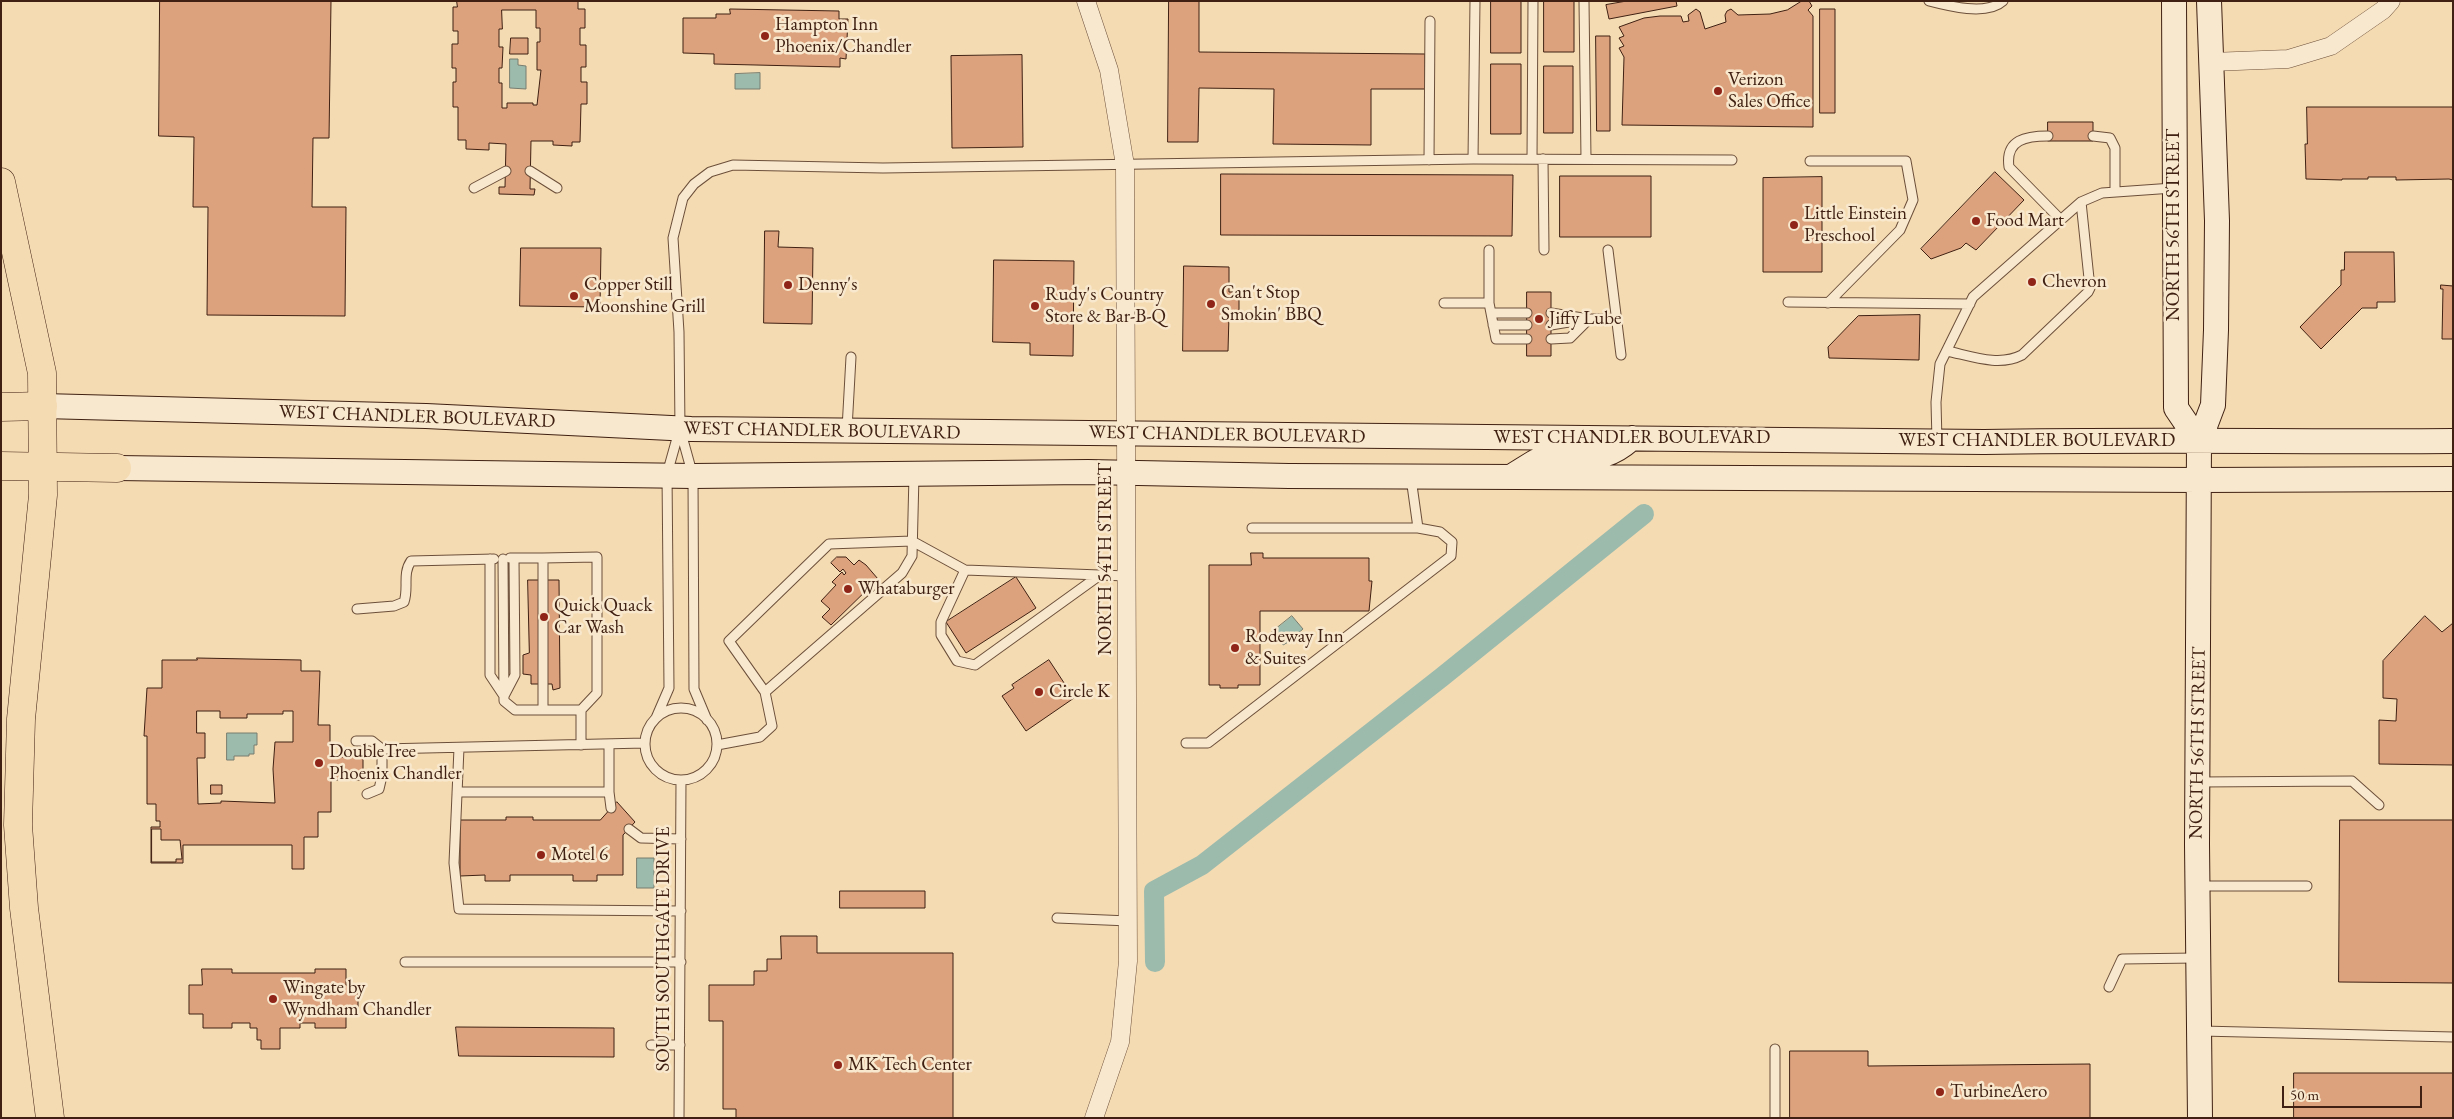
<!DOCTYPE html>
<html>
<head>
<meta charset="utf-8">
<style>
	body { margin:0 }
	#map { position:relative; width:2454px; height:1119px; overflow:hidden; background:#f5dbb2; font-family:"EB Garamond",serif }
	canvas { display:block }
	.frame { position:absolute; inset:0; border:2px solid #3f2012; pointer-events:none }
	.scale { position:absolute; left:2282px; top:1086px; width:140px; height:22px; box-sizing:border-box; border:2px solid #3f2012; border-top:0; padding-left:6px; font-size:15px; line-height:18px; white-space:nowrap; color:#3f2012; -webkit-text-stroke:4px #f8e8cd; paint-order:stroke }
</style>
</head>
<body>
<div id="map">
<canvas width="2454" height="1119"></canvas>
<div class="frame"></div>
<div class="scale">50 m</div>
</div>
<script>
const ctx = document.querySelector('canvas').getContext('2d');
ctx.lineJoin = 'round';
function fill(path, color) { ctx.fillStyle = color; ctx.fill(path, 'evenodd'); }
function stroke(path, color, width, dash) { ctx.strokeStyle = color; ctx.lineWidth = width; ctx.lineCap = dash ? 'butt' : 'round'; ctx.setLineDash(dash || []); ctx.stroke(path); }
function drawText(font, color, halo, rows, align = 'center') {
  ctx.font = font + ' "EB Garamond",serif'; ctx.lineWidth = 5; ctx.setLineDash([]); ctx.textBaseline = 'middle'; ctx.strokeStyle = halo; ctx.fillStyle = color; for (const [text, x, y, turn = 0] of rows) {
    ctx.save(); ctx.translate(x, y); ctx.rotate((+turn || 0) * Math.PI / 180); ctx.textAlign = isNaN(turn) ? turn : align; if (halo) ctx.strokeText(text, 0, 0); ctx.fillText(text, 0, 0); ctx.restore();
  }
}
const water = new Path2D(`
	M510,59H518V65L526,66V89L510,88Z
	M760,73V89H735V74Z
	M1292,616L1303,629L1296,635L1297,637L1283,645L1272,632Z
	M227,733H257V745H254V754H249V756H234V760H227Z
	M637,858H654V888H637Z`);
fill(water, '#9cbbad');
stroke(water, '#777d6f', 1);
stroke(new Path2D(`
	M1155,962L1154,891L1202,865L1442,677L1644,514`), '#9cbbad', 20);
const building = new Path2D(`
	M160,1H331L329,138H313L312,207H346L345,316L207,315L208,207H193L194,137L159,136Z
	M457,1H578V9H585V28H580V45H586V67H581V82H587V104H581L580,142H572V146L553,145V141H531L530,189H535L534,195L499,194V187H505L506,144L489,143V150L466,149V140H458V107H453V82H456V68H452V44H458V31H453V7H457ZM502,10H536V28H540V42H537V70H541L537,105H533V103H507V108H502V83H499V68H502L503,47H499V29H502Z
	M1169,1H1199V52L1425,54V89H1371V145L1273,144L1274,89L1199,88L1198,142H1168Z
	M1491,1H1521V53H1491Z
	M1544,1H1574V52H1544Z
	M1627,1H1676L1677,6L1609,19L1606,5Z
	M1802,1H1809L1812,6L1808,10L1813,16V127L1622,125L1624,57L1619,48L1624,46L1619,38L1624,36L1619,27L1644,18L1660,16H1681L1683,22L1689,21L1688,15L1696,9L1700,12L1705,29L1726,22L1725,15L1727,11L1731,9L1738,15L1770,14L1787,10Z
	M730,9L839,11V19H848L846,59L840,58V67L714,64V54L683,53V18H716V14H730Z
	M1820,9H1835V113H1820Z
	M1596,36H1610V131H1597Z
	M511,38H528V54H510Z
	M1022,55L1023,147L952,148L951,56Z
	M1491,64H1521V134H1491Z
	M1544,66H1573V133H1544Z
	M2307,107H2453V180L2449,179L2396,180V177H2368V179H2342V180L2306,179L2305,144H2307Z
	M2048,122H2093V141H2048Z
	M1995,172L2024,200L1976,250L1966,243L1961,248L1931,259L1921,249Z
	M1221,174L1513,175L1512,236L1221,235Z
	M1560,176H1651V237H1560Z
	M1822,177V272H1763V178Z
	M765,231H779L778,247L813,248L812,324L764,323Z
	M521,248H601L600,307L520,306Z
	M2345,252H2394L2395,302H2377V308H2362L2321,349L2300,327L2341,285V270H2344Z
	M994,260L1074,261L1073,356L1030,355V343L993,342Z
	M1184,266L1229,267V292H1239V315H1229L1228,351H1183Z
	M2441,285L2453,286V339H2442L2443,289H2441Z
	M1527,292H1551V356H1527Z
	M1920,315L1919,360L1829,358L1828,347L1858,316Z
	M1251,553H1263V558H1369V581H1372L1369,611H1260V685H1238V688H1220V685H1209V565H1251Z
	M837,557H846L854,565L859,560L866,565L878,579L831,625L822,617L830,609L821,601L836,585L832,582L842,572L844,575L846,573L843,569L840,572L831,563Z
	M1016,577L1036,608L966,653L946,622Z
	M528,580H559L560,688L553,690L552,684H531V675L523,674V655L529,653Z
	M2425,616L2442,632L2453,623V765L2379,764V720L2396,721L2397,699L2383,698V661Z
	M197,658L301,660V671H320L318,725H330V757H363V780H331V812H318V837H304V869H292V845H183V863H151V827H160V821H156V804H147V736H144L147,688H162V660H197ZM197,711H220V718H247V714H283V711H293V742H275L273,769L275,803L221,801V803L198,804L197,758H205V733H197ZM152,829H161V840H180L182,859H176V862H152Z
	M1049,660L1074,698L1026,731L1002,696L1014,688L1012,685Z
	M211,785H222V794H211Z
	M617,802L635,822L623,835V875H597V881H573V875H510V881H485V875L460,876V820H506V817H533V820H600Z
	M2340,820H2453V983L2339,982Z
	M840,891H925V908H840Z
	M781,936H817V953H953V1118H736V1109H723V1021H709V985H754V971H767V959H781Z
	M202,969H232V973H315V969H346V985H358V1014H346V1028H315V1023H300V1028H280V1049H261V1040H257V1028H250V1023H232V1028H203V1014H189V985H202Z
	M456,1027L614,1028V1057L459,1056Z
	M1790,1051H1868V1066L2090,1064V1118H1790Z
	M2294,1073H2453V1118H2294Z`);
fill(building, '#dca27e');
stroke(building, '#3f2012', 1);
const service = new Path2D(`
	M1584,1L1586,159
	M1929,1C1948,6 1987,16 2003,1
	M2048,136C2027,136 2005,139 2009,167L2061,220
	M2093,136L2110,138L2115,148V192
	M1473,159L1475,1
	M1532,159L1533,1
	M1543,159L1544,250
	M1429,160L1430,21
	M1810,161H1906L1913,200L1900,230L1828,303
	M530,171L557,188
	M474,188L506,171
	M1608,250L1621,355
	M1788,302L1970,304
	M1444,303H1489V250
	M1489,303L1496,339H1527
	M1491,313H1527
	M1551,313L1589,319
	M1493,325H1527
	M1551,325L1581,320
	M1551,339L1570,338L1589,319H1617
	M1947,351C1971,356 1999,367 2022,355L2088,292L2090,288L2081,202
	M847,429L851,357
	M1937,441L1936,402L1940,364L1973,297L2081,202L2102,193L2173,188
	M1252,528H1418
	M510,558H543
	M490,559V675L504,696L515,675L514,558
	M503,559L504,701L515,710H581
	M965,570L941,622V635L957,661L975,665L1100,575
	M357,609L394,606L404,602C409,588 402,574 411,561L494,559
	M765,692L729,641L829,544L912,541L965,570L1127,576
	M645 744a36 36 0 1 1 72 0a36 36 0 1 1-72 0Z
	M543,710V558L597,557V693L581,710V745
	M656,718L669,688L667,474L679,431
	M707,720L694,689L693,476L680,429L679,332L673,238L683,198L694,184L710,172L733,165L883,168L1473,159L1732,160
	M356,741H372L382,749L645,743
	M1186,743H1208L1451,556L1452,542L1440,532L1418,528L1411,478
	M717,745L760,737L772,726L765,692L902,573L912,556L914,475
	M459,748L454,863L459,909L681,911
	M2199,782L2352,781L2379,805
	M457,792H609V744
	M609,792L611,808
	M367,794L379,789L382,776V749
	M629,829L641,838L681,839
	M2199,886H2307
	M1057,918L1129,921
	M405,962H681
	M2109,987L2122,959L2196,958
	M2201,1031L2453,1037
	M651,1045H680
	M1775,1049V1118
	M679,1118L681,780`);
const minor = new Path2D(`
	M1086,1L1109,70L1125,165L1128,961L1120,1042L1094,1118
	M2211,62L2288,59L2331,46L2383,10L2391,1`);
const secondary = new Path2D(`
	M2174,1L2176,408L2199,442
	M43,406L426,416L691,429L1984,442C2140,439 2296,442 2453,441
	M117,468L693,476L1088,472L1289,476L2200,480L2453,479
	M1512,476C1523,470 1538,458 1550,456C1588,450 1598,468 1632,438
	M2200,1118L2197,844L2199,442L2213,405L2216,330L2217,221L2209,1`);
const primary = new Path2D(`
	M1,407L43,406
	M1,466L117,468`);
const motorway = new Path2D(`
	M1,182L42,373L43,495L21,719L18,825L24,908L50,1118`);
stroke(service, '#6c4f3a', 11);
stroke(minor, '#6c4f3a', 19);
stroke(secondary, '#3f2012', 26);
stroke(primary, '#3f2012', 29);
stroke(motorway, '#3f2012', 29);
stroke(service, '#f8e8cd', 9);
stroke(minor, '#f8e8cd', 18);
stroke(secondary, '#f8e8cd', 24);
stroke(primary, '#f5dbb2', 28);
stroke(motorway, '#f5dbb2', 28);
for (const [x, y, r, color] of [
	[765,36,5,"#8f2418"],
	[1718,91,5,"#8f2418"],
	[1976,221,5,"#8f2418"],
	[1794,225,5,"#8f2418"],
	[2032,282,5,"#8f2418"],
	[788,285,5,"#8f2418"],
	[574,296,5,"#8f2418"],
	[1211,304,5,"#8f2418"],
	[1035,306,5,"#8f2418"],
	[1539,319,5,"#8f2418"],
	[848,589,5,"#8f2418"],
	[544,617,5,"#8f2418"],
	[1235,648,5,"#8f2418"],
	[1039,692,5,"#8f2418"],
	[319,763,5,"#8f2418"],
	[541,855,5,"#8f2418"],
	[273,999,5,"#8f2418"],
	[838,1065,5,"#8f2418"],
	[1940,1092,5,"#8f2418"]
]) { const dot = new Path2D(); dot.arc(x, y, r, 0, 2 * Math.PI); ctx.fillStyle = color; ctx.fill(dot); stroke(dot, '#f8e8cd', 2); }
drawText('19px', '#3f2012', '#f8e8cd', [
	["Hampton Inn",775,25],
	["Phoenix/Chandler",775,47],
	["Verizon",1728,80],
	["Sales Office",1728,102],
	["Little Einstein",1804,214],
	["Preschool",1804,236],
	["Food Mart",1986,221],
	["Chevron",2042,282],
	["Copper Still",584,285],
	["Moonshine Grill",584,307],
	["Denny's",798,285],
	["Can't Stop",1221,293],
	["Smokin' BBQ",1221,315],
	["Rudy's Country",1045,295],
	["Store & Bar-B-Q",1045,317],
	["Jiffy Lube",1549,319],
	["Whataburger",858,589],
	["Quick Quack",554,606],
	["Car Wash",554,628],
	["Rodeway Inn",1245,637],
	["& Suites",1245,659],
	["Circle K",1049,692],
	["DoubleTree",329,752],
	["Phoenix Chandler",329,774],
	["Motel 6",551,855],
	["Wingate by",283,988],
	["Wyndham Chandler",283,1010],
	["MK Tech Center",848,1065],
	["TurbineAero",1950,1092]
], 'left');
drawText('19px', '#3f2012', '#f8e8cd', [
	["NORTH 56TH STREET",2174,225,-90],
	["WEST CHANDLER BOULEVARD",417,417,2],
	["WEST CHANDLER BOULEVARD",822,431,1],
	["WEST CHANDLER BOULEVARD",1227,435,1],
	["WEST CHANDLER BOULEVARD",1632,438],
	["WEST CHANDLER BOULEVARD",2037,441],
	["NORTH 54TH STREET",1106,559,-90],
	["NORTH 56TH STREET",2198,743,-89],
	["SOUTH SOUTHGATE DRIVE",664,949,-90]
]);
</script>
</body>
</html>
